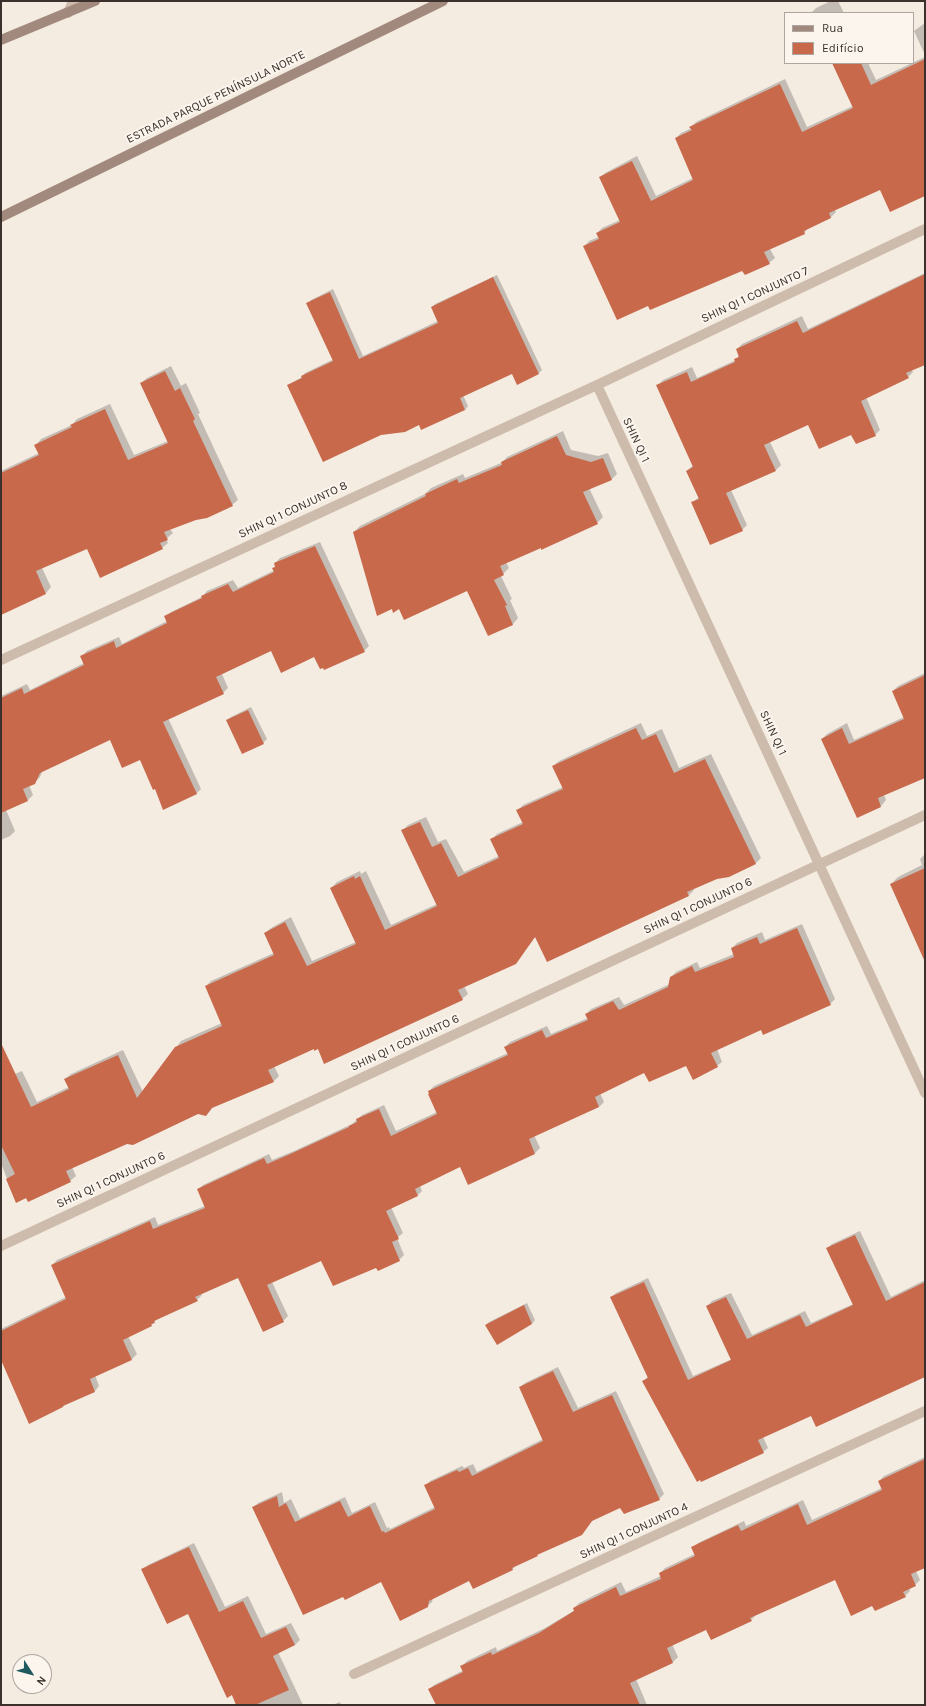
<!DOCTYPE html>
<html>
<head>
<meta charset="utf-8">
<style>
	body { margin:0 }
	#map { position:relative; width:926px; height:1706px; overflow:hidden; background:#f4ebe1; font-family:Karla,sans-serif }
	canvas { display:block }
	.frame { position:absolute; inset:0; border:2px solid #3b302b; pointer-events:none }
	.legend { position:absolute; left:784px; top:12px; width:130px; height:52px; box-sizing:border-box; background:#fbf5ee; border:1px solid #aea6a0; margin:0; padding:5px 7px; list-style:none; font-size:12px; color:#3b302b }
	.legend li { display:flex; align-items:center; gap:8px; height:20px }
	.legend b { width:20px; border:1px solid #aea6a0 }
	.north { position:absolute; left:12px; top:1654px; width:40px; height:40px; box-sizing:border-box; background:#fbf5ee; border:1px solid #aea6a0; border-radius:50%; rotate:126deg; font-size:11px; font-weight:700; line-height:16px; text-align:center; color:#3b302b }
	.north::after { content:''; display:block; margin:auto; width:14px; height:18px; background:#1f5a5e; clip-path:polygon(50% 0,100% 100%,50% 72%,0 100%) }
</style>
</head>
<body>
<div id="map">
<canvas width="926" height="1706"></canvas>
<div class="frame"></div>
<ul class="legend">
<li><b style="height:5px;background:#a18a7d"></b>Rua</li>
<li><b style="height:11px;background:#c8694b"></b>Edifício</li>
</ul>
<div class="north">N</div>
</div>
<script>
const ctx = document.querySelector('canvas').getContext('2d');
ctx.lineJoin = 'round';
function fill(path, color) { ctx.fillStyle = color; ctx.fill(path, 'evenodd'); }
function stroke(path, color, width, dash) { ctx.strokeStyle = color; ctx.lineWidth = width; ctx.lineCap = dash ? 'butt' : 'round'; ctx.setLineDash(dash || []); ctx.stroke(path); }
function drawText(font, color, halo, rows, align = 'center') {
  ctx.font = font + ' Karla,sans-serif'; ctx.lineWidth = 4; ctx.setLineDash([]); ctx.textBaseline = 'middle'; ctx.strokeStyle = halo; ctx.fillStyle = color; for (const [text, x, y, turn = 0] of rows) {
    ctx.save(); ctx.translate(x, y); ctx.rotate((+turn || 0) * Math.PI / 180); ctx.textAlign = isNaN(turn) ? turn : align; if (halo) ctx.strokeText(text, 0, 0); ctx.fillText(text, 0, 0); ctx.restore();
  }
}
fill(new Path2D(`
	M831,1H838L844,13H811L816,8Z
	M925,23V55L914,31Z
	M925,57V195L880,189L835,210L836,212L831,217L809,227L804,233L770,249L775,258L769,263L743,269L584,247L589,241L599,237L597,233L602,228L620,220L600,178L605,173L637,156L656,196L693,178L676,138L681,133L692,128L691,127L696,122L785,79L807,127L853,106L833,63H868L876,80Z
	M925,273V363L912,370L913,372L908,377L866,397L880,430L875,435L851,433L809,424L770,442L781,465L776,470L731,490L747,525L742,530L692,503L699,497L687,471L693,465L658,385L663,380L692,367L697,378L736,360L739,355L737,349L742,344L802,316L808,329Z
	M497,275L542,370L539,373L518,384L512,372L463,395L468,406L465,410L419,424L288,385L302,377L305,373L334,359L308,303L311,300L333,289L363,356L438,321L432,307L435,304Z
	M171,366L181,386L186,383L200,413L198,414L238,500L232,505L170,529L173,533L166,539L168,543L162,548H87L42,568L51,587L46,593L1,613V471L39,453L36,445L41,439L72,425L77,419L110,404L134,455L168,441L141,383L147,378Z
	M563,431L571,450L598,456L608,453L617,474L612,479L589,488L603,517L597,523L506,562L509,568L501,576L512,599L510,600L518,618L513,624L489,634L467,590L400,608L354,532L360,526L425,494L431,488L463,474L465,478L501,463L507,457Z
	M320,542L369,646L364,651L315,656L271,650L222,674L228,688L223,693L168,718L201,789L196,794L155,788L140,759L110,739L43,770L40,777L34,783L29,785L33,795L28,800L6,810L15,831L10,836L1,840V696L27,684L30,690L84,663L82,656L87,651L119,637L122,644L167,621L166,617L171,612L202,597L207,591L233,580L238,588L275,570L276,566L275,563L280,558Z
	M925,673V773L884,795L886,800L881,806L857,817L822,739L827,734L847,723L854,740L904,717L893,691L898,686Z
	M251,707L267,739L263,743L227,720L231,717Z
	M641,723L647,736L662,729L679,768L711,754L761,858L756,863L729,876L717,878L693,888L694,890L688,896L536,936L515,963L464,986L468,994L462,999L319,1048H314L274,1066L279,1076L274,1081L214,1106L206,1115L198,1113L72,1167L76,1176L70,1181L16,1202L1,1163V1080L22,1071L37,1102L69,1087L65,1079L71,1074L123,1050L143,1092L181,1041L222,1023L206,986L211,981L274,953L265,933L271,928L291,917L312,961L356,942L331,888L337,882L360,871L361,874L366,871L391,925L437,904L403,830L408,825L426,817L438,842L446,839L464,872L499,856L492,839L497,834L523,822L517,811L523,805L563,787L553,766L559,761Z
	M925,854V929L891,884L898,877L922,865L920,859Z
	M802,924L835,999L830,1004L762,1029L717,1049L722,1062L717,1066L687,1064L645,1071L600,1093L604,1102L599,1107L534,1135L540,1148L535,1153L469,1183L460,1166L420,1186L422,1191L417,1196L391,1207L403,1233L397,1238L404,1255L399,1260L377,1266L321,1259L272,1282L288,1316L283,1321L238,1276L201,1293L202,1295L197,1300L156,1320L151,1326L128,1336L137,1354L132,1359L95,1375L99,1386L95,1391L65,1404L63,1407L1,1359V1329L66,1297L52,1265L57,1260L155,1217L158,1225L205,1206L198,1190L203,1185L269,1154L272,1160L294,1151L352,1124L362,1115L384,1105L396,1131L437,1112L429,1091L434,1086L508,1053L505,1047L510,1042L547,1026L551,1034L588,1018L586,1014L591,1009L619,997L624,1005L670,984L671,977L676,972L697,962L700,968L734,954L732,948L737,943L762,932L765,940Z
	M860,1231L891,1297L925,1280V1376L811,1415L763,1437L768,1448L763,1452L644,1381L648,1376L611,1297L616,1293L648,1278L693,1376L732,1359L707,1306L712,1301L731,1293L752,1335L805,1311L811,1323L853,1304L827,1248L832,1244Z
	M527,1303L535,1320L532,1324L486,1325L489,1322Z
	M558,1367L578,1408L616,1391L664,1494L659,1499L624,1513L621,1507L594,1519L581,1534L541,1552L537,1555L517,1564L512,1570L470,1580L433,1598L432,1602L427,1606L254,1507L258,1503L282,1492L284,1503L291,1499L300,1518L345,1497L352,1513L375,1502L387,1528L389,1527L390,1529L435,1507L426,1486L430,1481L462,1466L464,1468L473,1464L477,1472L543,1439L520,1387L525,1383Z
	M925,1457V1567L916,1571L920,1580L915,1585L909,1588L910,1591L905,1596L875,1610L872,1604L835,1578L756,1615L751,1620L706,1629L672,1644L678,1657L673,1662L636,1679L647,1705H437L429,1690L434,1685L464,1670L462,1666L467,1661L496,1647L497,1651L545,1628L575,1610L574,1608L579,1603L621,1582L626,1592L661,1576L660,1573L665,1568L695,1554L693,1548L698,1543L744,1521L746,1526L803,1500L812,1520L882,1488L879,1481L884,1476Z
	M194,1543L225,1607L248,1596L266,1634L291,1623L300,1640L295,1645L278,1652L303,1705H237L189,1613L143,1570L148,1565Z
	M340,1702L341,1705H332Z`), '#0003');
fill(new Path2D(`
	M925,59V196L890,212L880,190L829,213L831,218L804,231L805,234L764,252L770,264L745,275L742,271L650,310L648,306L617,320L583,246L599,239L596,233L620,222L599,177L632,161L651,201L693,180L675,138L692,130L689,127L780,84L802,132L853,108L832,63H861L871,85Z
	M925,274V365L906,373L909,378L861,401L876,436L856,444L851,435L819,449L808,425L764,445L776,471L726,493L743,531L710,545L691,502L699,499L686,471L693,467L656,385L687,372L691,382L735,362L734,359L739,357L736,349L797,321L803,333Z
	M493,277L539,374L517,385L512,374L460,398L465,410L421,430L419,425L405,432L381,435L323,462L287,385L302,378L301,376L333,361L306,303L330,292L359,359L438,323L431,307Z
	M165,371L175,391L180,388L195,419L193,421L233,506L207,518L196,520L164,532L168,540L160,543L163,549L100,578L87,549L36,571L46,594L1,615V473L39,455L34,445L72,427L70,425L105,409L128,460L168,443L140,383Z
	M557,436L566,455L591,462L603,458L612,480L583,492L598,524L541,550V548L500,566L504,575L494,580L507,605L505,606L513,625L488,636L467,591L404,620L399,609L393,613L392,609L377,616L353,532L426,496L425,494L457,479L459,483L502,465L501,462Z
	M315,546L365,652L324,670L323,668L320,669L314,657L281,673L271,651L216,677L224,694L163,722L197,794L163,810L155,789L153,790L140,760L122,768L110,740L40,773L35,784L23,789L28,801L1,813V698L22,688L24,694L84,665L80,656L114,641L116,648L167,623L164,616L202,598L201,596L228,584L233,592L274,572L272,568L275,567L274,563Z
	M925,675V778L878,798L881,807L857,818L821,739L842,728L849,744L904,719L892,691Z
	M248,710L264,744L242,754L226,720Z
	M636,728L642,740L656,734L674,773L705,759L756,864L729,877L717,879L687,892L689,896L547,962L535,937L516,964L458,990L463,1000L324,1064L318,1049L314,1051V1049L268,1070L274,1082L212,1108L206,1116L198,1114L133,1145L127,1144L66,1171L71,1182L28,1202L26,1198L16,1203L6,1179L15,1174L1,1145V1043L31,1107L69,1089L64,1079L118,1055L137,1098L175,1047L222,1026L205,986L274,955L264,933L285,922L307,966L356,944L330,888L354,876L355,879L360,876L385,930L437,906L401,830L420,822L432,847L441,843L458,877L499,858L490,839L523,824L516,810L563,789L552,766Z
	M925,868V962L890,884Z
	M797,928L831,1005L763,1035L761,1030L711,1053L718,1067L693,1080L686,1066L649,1082L644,1073L595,1097L599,1107L529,1139L535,1154L468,1185L460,1167L415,1189L418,1196L386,1211L399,1239L392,1242L400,1261L378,1271L376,1268L333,1286L321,1261L267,1285L284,1322L263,1332L238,1278L195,1297L198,1301L154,1321L155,1323L151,1324L152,1326L123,1340L132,1360L90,1379L95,1392L63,1406V1407L29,1424L1,1360V1331L66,1299L51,1265L150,1221L153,1229L205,1208L197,1189L264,1158L267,1164L288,1155L349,1127V1126L357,1122L356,1119L379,1109L391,1136L437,1114L428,1094H429L428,1091L508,1055L504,1047L542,1030L546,1038L588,1020L585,1014L613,1001L619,1010L668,987L670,977L692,966L695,972L734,957L731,948L757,937L760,944Z
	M855,1235L886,1301L925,1282V1377L816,1427L811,1416L758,1440L764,1453L701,1482L700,1480L697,1482L642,1381L648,1378L610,1297L644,1282L688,1380L731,1360L706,1306L726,1297L747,1339L800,1315L806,1327L853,1305L826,1248Z
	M524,1305L532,1324L497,1345L485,1325Z
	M553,1371L573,1412L612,1395L660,1500L624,1514L620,1508L592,1521L582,1535L537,1555L538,1556L512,1568L513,1570L473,1589L469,1581L429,1601L428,1607L400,1621L381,1582L345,1600L343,1597L303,1615L252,1507L277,1496L279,1507L286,1503L295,1522L340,1501L348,1517L370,1506L382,1532L384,1531L385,1533L435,1509L424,1485L457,1470L459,1472L468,1468L472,1476L543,1441L519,1387Z
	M925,1459V1568L911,1574L916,1586L903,1592L906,1597L875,1611L872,1606L851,1616L835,1580L750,1618L752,1621L711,1640L706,1630L667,1648L673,1663L630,1683L640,1705H436L428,1689L463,1672L460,1666L491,1652L492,1655L539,1633L574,1611L573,1608L616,1587L620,1596L661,1579L659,1573L695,1556L691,1547L738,1525L741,1531L798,1504L807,1525L882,1490L878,1481Z
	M189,1547L219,1612L243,1601L261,1638L286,1627L295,1645L273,1656L289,1690L255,1705H236L232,1695L227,1698L188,1614L167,1624L141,1569Z`), '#c8694b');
stroke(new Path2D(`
	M597,385L925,1093
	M1,660L597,385L925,229
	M1,1246L925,815
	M354,1674L925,1411`), '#cdbbac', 10);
stroke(new Path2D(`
	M68,13L73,1`), '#cdbbac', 10);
stroke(new Path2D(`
	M1,40L95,1
	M1,217L443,1`), '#a18a7d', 10);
drawText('12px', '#3b302b', '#fbf5ee', [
	["ESTRADA PARQUE PENÍNSULA NORTE",216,97,-26],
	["SHIN QI 1 CONJUNTO 7",755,295,-25],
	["SHIN QI 1",636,440,65],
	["SHIN QI 1 CONJUNTO 8",293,510,-25],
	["SHIN QI 1",773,733,65],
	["SHIN QI 1 CONJUNTO 6",698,906,-25],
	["SHIN QI 1 CONJUNTO 6",405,1043,-25],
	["SHIN QI 1 CONJUNTO 6",111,1180,-25],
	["SHIN QI 1 CONJUNTO 4",634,1531,-25]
]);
</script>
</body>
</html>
